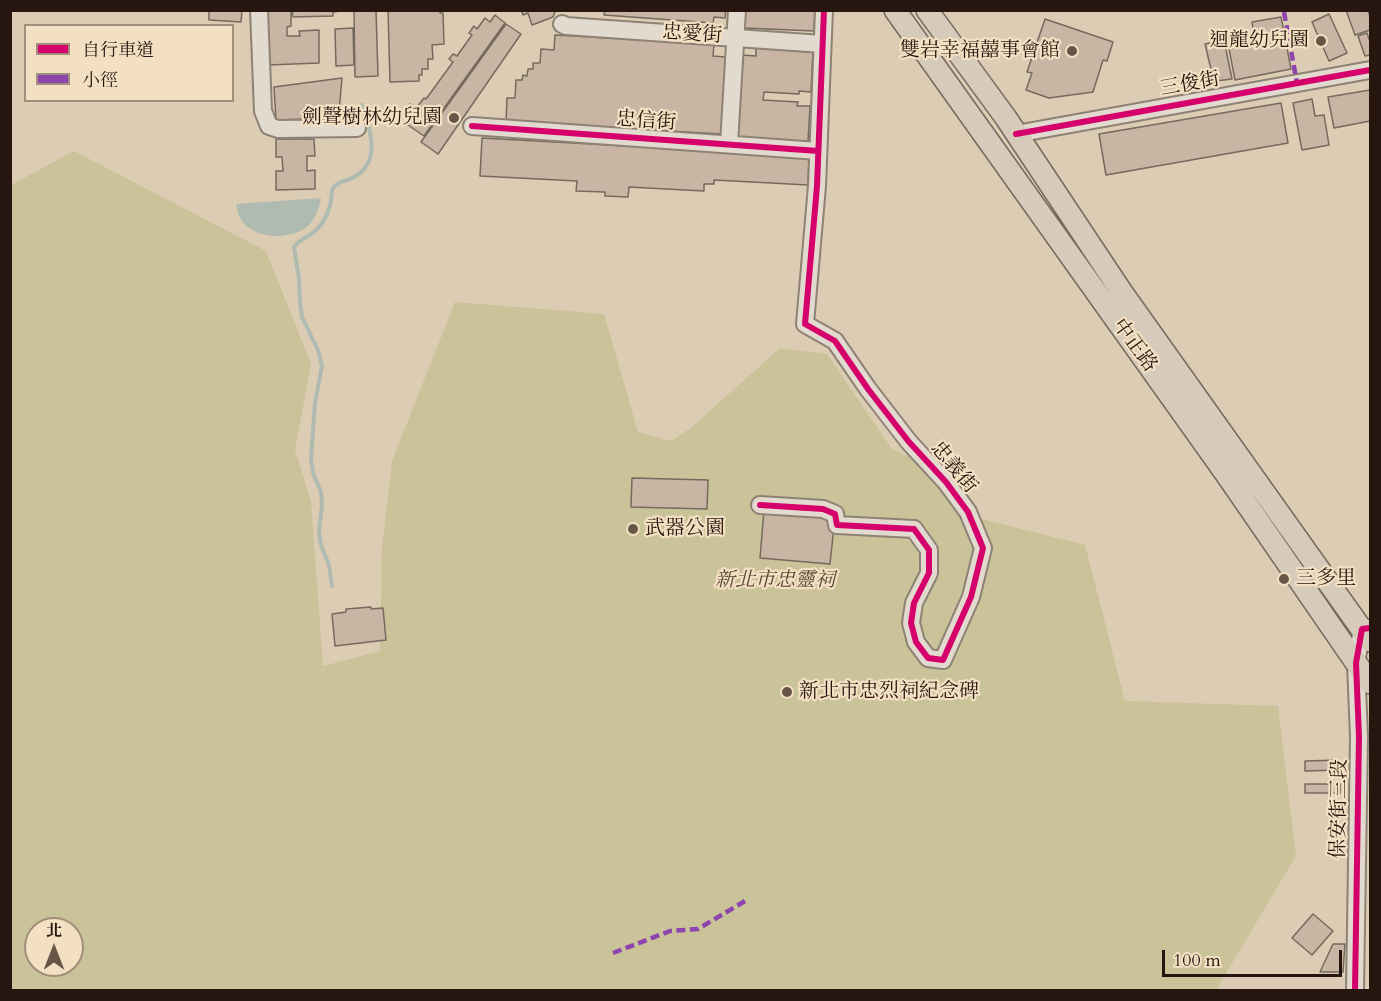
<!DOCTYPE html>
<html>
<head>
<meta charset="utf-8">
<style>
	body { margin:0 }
	#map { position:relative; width:1381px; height:1001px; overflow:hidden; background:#dcccb3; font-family:Cardo,"Noto Serif TC",serif }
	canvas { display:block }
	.frame { position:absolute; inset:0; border:12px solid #26160f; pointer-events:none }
	.legend { position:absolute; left:24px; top:24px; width:210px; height:78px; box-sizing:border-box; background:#f3e0c3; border:2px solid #a18f7b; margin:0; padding:8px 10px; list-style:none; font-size:18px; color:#26160f }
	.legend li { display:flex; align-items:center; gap:12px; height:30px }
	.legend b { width:30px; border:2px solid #a18f7b }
	.north { position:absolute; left:24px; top:917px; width:60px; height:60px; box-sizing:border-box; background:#f3e0c3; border:2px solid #a18f7b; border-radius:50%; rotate:0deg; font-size:16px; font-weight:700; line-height:24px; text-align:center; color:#26160f }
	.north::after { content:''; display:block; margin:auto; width:21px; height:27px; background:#665648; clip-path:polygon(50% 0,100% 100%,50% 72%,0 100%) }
	.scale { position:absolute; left:1162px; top:950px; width:180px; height:27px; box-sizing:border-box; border:3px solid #26160f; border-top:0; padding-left:8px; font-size:18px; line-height:21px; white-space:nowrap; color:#26160f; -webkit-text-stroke:4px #f3e0c3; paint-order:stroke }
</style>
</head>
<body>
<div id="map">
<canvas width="1381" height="1001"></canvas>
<div class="frame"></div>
<ul class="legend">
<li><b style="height:8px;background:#d6006c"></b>自行車道</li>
<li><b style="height:8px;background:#8e44ad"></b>小徑</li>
</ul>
<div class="north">北</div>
<div class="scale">100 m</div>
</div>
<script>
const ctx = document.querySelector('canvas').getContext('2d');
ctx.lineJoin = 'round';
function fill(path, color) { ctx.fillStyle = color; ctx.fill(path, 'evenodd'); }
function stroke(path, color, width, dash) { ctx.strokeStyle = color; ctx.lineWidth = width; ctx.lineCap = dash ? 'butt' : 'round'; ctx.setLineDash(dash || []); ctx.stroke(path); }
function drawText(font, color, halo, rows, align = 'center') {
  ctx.font = font + ' Cardo,"Noto Serif TC",serif'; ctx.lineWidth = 4.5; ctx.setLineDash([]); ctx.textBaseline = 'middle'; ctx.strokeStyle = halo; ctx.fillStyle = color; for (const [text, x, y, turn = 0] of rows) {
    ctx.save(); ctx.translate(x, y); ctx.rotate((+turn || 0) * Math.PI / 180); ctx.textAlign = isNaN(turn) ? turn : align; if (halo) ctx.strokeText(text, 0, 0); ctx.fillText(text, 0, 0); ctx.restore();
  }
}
fill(new Path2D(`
	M74,151L266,251L311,364L295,450L311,501L323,666L380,651L382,548L392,461L455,302L604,314L638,432L671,441L692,427L780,348L827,354L892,449L956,476L958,513L1085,545L1125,701L1278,706L1296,856L1216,990H11V185ZM36,929H72V965H36Z`), '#cac298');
fill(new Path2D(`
	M321,198C319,207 316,218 309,225C292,241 252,240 240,218C238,214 237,208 236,204Z`), '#afbbb0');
stroke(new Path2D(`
	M332,586L329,565L321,545L319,531L322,505L321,492L313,473L311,458L315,403L322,366L318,350L302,317L300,303L299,279L294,247C300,238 312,236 319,227C325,220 329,211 331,201C332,197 331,192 333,188C338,181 347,181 354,177C382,162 370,128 362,105`), '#afbbb0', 4);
const building = new Path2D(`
	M209,10H242L241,22L209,20Z
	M267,10H291V26L287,27V36H300L299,31L319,30V63L268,65Z
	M292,10H341V11L333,12V16L293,17Z
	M354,10H376L378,76L355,77Z
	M388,10H440V13H443L444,44L432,45L433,59H428V69H422V75H419V81L390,82Z
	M521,10H554L555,12L553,17L532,25L528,13L523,15Z
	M605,10H726L725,18L714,17L713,23L604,15Z
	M744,10H815L814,31L744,28Z
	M1346,10H1368L1370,17V30L1355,35Z
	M1329,14L1347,53L1329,61L1312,22Z
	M495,15L505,23L424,136L405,123L409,117L404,113L410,104L416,108L424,98L426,99L453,62L449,59L453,54L457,56L472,35L469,33L474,26L477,29L485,18L490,22Z
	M1281,17L1291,69L1235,80L1227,38L1254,33L1252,22Z
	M1045,19L1113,42L1107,61L1103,60L1093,92L1049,98L1026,90L1032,73L1027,72Z
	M506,24L521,34L438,154L421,142Z
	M353,28L354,65L336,66L335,29Z
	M1367,33L1370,42V55L1365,56L1358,36Z
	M555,35L714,44L713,56L726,57L722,134L506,122L507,98H515L516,80H522L523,75L527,76L528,69H533V63H540L541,49L554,50Z
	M1224,40L1232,79L1216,81L1213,78L1205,44Z
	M756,46L813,50L811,92L799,91V94L764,92L763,100L798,102L797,106H810L808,142L737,137L742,55L756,56Z
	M342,78L339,112L311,119L276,120L274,87Z
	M1370,90V121L1334,128L1328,97Z
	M1312,99L1315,116L1324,115L1329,145L1302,150L1293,103Z
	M1281,103L1288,143L1106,175L1099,134Z
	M482,138L809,156L808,185L714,180V184H704V191L629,187L628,197L605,196V192L576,191L577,181L480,176Z
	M276,139H314L315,156H307V171L315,170V189L276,190V171H283L282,157H276Z
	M632,478L708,480L707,509L631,507Z
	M764,510L835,517L830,564L760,558Z
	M371,607V609L383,608L386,640L335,646L332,614L346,612V609Z
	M1339,760L1340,770L1305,771V761Z
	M1305,784H1340V793H1305Z
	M1313,914L1333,931L1312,955L1292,938Z
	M1333,944H1345L1343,972H1320Z`);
fill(building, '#c9b5a4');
stroke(building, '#746a5d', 1.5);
const minor = new Path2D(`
	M259,10L263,111L269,126L278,129L357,128
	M562,24L566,26L822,44
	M472,126L818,151
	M1016,134L1370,70
	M729,144L737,10
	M760,505L823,509L835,514L837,525L914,529L929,550V573L914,603L911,623L916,642L928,658L943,660L971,597L983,548L968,512L946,482L909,442L868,389L835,341L805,324L817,186L824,10
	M1355,990L1359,737L1356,663L1362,629L1367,628`);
const major = new Path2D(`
	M895,10L1226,474L1370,683
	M927,10L1006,118L1121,291L1370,641`);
stroke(minor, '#8d8274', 20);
stroke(major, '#746a5d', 24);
stroke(minor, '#e2dace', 16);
stroke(major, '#d6cbba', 21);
stroke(new Path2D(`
	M1284,12L1297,83
	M613,953L670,931L698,929L745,901`), '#8e44ad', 4.5, [9, 4.5]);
stroke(new Path2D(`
	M472,126L818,151
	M1016,134L1370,70
	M760,505L823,509L835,514L837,525L914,529L929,550V573L914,603L911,623L916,642L928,658L943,660L971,597L983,548L968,512L946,482L909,442L868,389L835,341L805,324L817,186L824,10
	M1355,990L1359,737L1356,663L1362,629L1370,628`), '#d6006c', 6);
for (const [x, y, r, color] of [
	[1321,41,6,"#665648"],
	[1072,51,6,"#665648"],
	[454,118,6,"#665648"],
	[633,529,6,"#665648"],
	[1284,579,6,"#665648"],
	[787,692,6,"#665648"]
]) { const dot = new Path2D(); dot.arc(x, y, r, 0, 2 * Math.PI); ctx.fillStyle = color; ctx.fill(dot); stroke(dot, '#f3e0c3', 2); }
drawText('20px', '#26160f', '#f3e0c3', [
	["忠愛街",692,35,4],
	["三俊街",1190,85,-10],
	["忠信街",646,122,4],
	["中正路",1134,346,54],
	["忠義街",953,468,50],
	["保安街三段",1340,809,-89]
]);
drawText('20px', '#26160f', '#f3e0c3', [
	["迴龍幼兒園",1309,41],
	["雙岩幸福囍事會館",1060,51],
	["劍聲樹林幼兒園",442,118],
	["武器公園",645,529,"left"],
	["三多里",1296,579,"left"],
	["新北市忠烈祠紀念碑",799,692,"left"]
], 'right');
drawText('italic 20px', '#534732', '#f3e0c3', [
	["新北市忠靈祠",775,581]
]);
</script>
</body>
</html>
